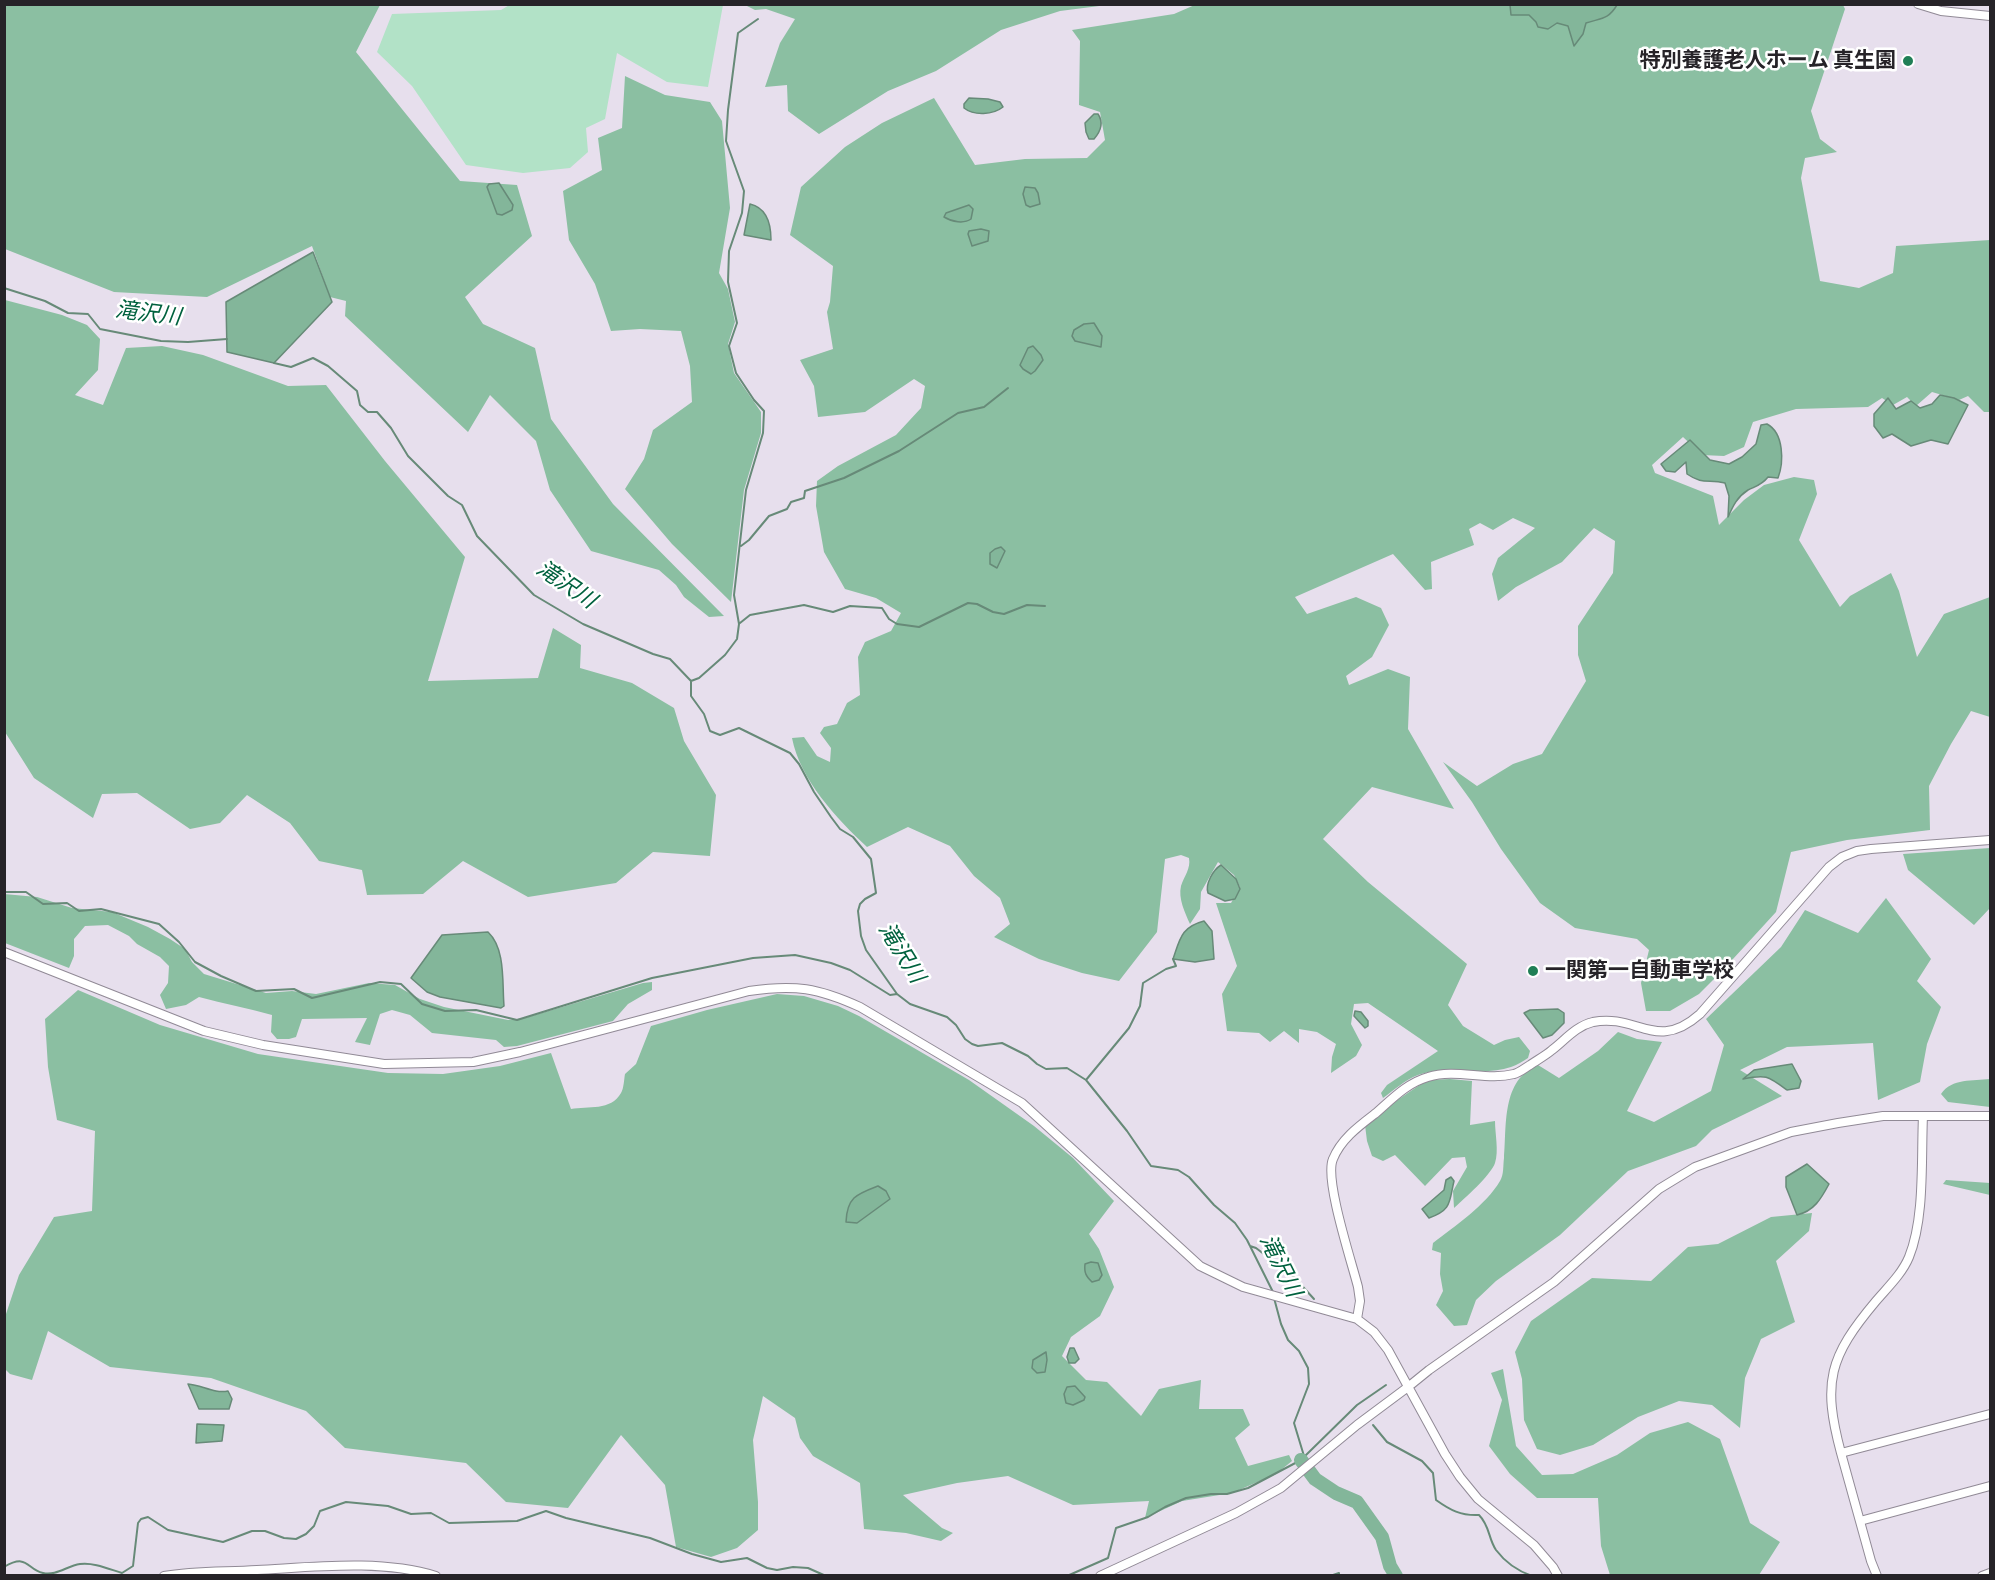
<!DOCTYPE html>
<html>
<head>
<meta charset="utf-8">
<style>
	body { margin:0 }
	#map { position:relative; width:1995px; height:1580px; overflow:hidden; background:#e7dfed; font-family:"PT Sans Narrow",sans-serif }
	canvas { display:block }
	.frame { position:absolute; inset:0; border:6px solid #262328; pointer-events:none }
</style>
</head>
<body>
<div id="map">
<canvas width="1995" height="1580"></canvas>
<div class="frame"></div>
</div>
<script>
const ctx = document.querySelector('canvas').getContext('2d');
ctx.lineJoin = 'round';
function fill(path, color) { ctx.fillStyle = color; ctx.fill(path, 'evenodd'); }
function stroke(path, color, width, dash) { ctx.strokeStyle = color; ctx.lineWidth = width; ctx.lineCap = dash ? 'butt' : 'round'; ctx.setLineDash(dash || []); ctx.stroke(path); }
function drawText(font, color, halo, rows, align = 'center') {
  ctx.font = font + ' "PT Sans Narrow","Noto Sans JP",sans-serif'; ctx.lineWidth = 5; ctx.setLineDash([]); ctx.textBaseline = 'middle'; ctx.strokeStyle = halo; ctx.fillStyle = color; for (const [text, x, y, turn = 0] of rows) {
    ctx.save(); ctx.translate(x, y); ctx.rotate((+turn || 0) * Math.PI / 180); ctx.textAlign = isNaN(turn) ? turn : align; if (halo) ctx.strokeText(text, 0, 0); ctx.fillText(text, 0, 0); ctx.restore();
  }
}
fill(new Path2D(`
	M511,4L723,5L708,87L667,82L617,53L605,119L586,128L588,152L570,168L523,173L466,165L412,86L377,52L392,14L501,10Z`), '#b2e2c7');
fill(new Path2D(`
	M1197,4L1843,5L1845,9L1811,111L1820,139L1837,152L1805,158L1801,178L1820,281L1859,288L1893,273L1896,246L1990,240V412H1984L1968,396L1959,400L1932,392L1916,406L1907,397L1893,405L1882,398L1868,407L1796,409L1753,422L1744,447L1724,456L1702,455L1683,437L1652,465L1655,473L1713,496L1719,525L1744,500L1764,485L1794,477L1814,480L1817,494L1799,540L1840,607L1850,596L1891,573L1899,591L1917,657L1944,614L1990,597V717L1971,711L1951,744L1929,786L1930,830L1847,840L1791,852L1776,912L1722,971L1699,994L1670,1011H1646L1641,983L1649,950L1637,939L1575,928L1540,903L1501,849L1472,802L1443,762L1477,786L1513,764L1542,754L1586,681L1578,655V626L1613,573L1615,541L1594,528L1562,562L1516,587L1498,601L1492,574L1498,558L1535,528L1513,518L1493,530L1480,523L1469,529L1474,545L1431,562L1432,589L1425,590L1393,554L1295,597L1307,614L1356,597L1381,608L1389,625L1372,657L1346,676L1349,685L1388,669L1410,677L1408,729L1454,809L1372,787L1323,839L1368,882L1467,964L1448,1005L1463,1026L1494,1045L1505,1040L1519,1037L1530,1051L1528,1058C1523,1061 1517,1065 1511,1067C1482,1077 1448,1064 1418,1075C1405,1080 1394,1090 1383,1098L1381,1093L1387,1085L1438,1051L1368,1003L1354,1004L1351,1024L1362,1045L1356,1056L1331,1073L1332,1057L1336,1044L1317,1032L1299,1029V1043L1284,1031L1270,1042L1259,1033L1227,1031L1222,994L1237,966L1216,903H1231L1240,887L1234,875L1218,862L1201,892L1200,909L1190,924C1185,913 1178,898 1181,886C1184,876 1191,869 1189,858L1181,855L1165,859L1157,932L1119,981L1082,973L1039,959L994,937L1010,924L1000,898L974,876L950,846L908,827L867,847C837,819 800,780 792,738L804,737L817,756L830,762L831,748L820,733L824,727L837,724L847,703L860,695L858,657L865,642L891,631L901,613L876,598L845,589L824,552L816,506L817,481L838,466L896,435L921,408L925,386L914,379L865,412L818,417L814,386L800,360L833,349L827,312L830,302L833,266L790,235L801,187L845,147L882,123L934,98L975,165L1025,159L1087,158L1105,140L1100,112L1079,105L1080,41L1072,30L1174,14Z
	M4,5H380L356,52L460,181L517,185L532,236L465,297L483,324L535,348L551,419L613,504L724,616L709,617L684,597L676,585L659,570L591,551L550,490L536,441L490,395L468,432L345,316L346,301L330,297L312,246L207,297L114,292L5,249Z
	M745,5H1107L1060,11L1001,30L936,71L888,91L819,134L788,111L787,85L765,87L780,43L795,19L766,9L755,10Z
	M625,76L665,95L710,102L722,121L730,208L719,273L728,289L735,322L728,344L734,373L761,412V433L744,490L731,602L672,544L625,489L644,459L653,430L692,402L690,366L681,331L640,329L611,331L595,284L569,240L563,191L602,170L598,138L622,128Z
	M5,300L62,315L87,325L100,339L98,370L75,395L103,405L126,348L162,346L203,355L288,386L326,385L385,461L465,557L428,681L538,678L553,628L581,645L580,668L632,683L674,708L684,741L716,795L710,856L653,852L616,883L528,897L463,861L423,894L367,895L362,870L319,861L290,823L247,795L220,823L190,829L137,793L102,794L93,818L34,778L5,732Z
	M1990,848V908L1974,925L1908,870L1903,854Z
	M4,894L37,897L72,908L112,912L148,927L170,939L185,949L192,962L204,974L266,993L292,991L316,994L369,983L395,985L420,999L444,1007L508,1020L525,1018L643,983L652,982V990L628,1004L613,1021L517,1046L504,1047L496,1040L432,1033L410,1015L392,1010L380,1014L370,1045L355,1042L367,1018L302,1019L296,1037L289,1039H277L271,1032L272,1015C248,1008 224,1004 199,997L186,1005L166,1009L160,995L168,983L169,966L160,957L137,944L129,936L108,925L85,926L74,939V956L69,968L5,943Z
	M1886,898L1931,959L1917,981L1941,1007L1927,1044L1920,1082L1878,1100L1873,1043L1787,1047L1740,1070L1782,1096L1712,1130L1696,1146L1628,1171L1560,1235L1496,1281L1476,1300L1467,1325L1454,1326L1436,1305L1443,1291L1440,1274L1441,1253L1432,1250L1433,1243C1455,1226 1486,1205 1500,1181C1504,1175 1503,1165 1504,1158C1507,1126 1501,1080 1538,1065L1559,1078L1598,1051L1618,1032L1637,1039L1662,1042L1627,1111L1654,1122L1711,1091L1724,1045L1706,1019L1781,947L1805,910L1858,933Z
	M78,990L160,1025L258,1054L388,1073L443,1074L500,1066L551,1053L571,1109C588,1106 611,1111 621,1093C624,1088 624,1079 625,1074L636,1064L651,1026L707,1010L777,994L804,996L838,1006L859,1016L969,1080L1034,1126L1073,1158L1114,1201L1089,1234L1099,1249L1114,1287L1100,1316L1071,1337L1062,1356L1086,1380L1107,1382L1141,1416L1159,1389L1201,1380L1199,1409H1243L1250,1425L1235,1438L1248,1466L1289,1455L1292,1461L1276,1474L1232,1493L1182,1501L1145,1518L1149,1501L1073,1505L1008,1476L957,1483L903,1495L942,1528L953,1533L941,1541L906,1533L864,1529L860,1483L813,1456L800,1438L795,1418L763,1396L753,1440L758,1502V1530L737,1548L711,1557L676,1547L665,1485L621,1435L568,1508L506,1502L466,1463L345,1448L306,1411L211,1378L110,1367L48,1331L32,1380L10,1374L5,1369V1317L19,1275L54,1217L92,1211L95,1131L57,1120L48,1067L45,1019Z
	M1450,1079L1472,1081L1470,1125L1495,1121C1495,1134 1499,1151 1495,1163C1491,1175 1464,1199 1454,1208L1453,1191L1467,1167L1465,1157L1452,1158L1425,1186L1395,1155L1383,1161L1372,1156L1367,1141L1365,1125L1396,1101L1427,1080Z
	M1990,1079V1107L1948,1102L1941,1094C1952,1078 1973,1081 1990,1079Z
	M1946,1180L1990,1183V1195L1943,1184Z
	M1812,1213L1809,1231L1776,1261L1795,1322L1761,1339L1745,1378L1740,1428L1712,1405L1679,1401L1638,1417L1593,1445L1560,1455L1537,1449L1524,1420L1522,1379L1515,1352L1531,1321L1592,1278L1651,1281L1688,1247L1718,1244L1771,1217Z
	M1503,1369L1516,1446L1542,1475L1573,1474L1617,1455L1650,1433L1688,1422L1720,1439L1750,1523L1780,1542L1759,1575H1610L1601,1546L1598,1498H1537L1510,1474L1489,1446L1502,1400L1491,1373Z`), '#8bbfa2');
const water = new Path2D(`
	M1489,5L1490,4L1617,5C1608,20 1601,18 1586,23L1583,34L1574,46L1568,26L1557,23L1548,29L1538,27L1536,22L1529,15H1511L1510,5Z
	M969,98L988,99L1000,102L1003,107C993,115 974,116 964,108V104Z
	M1094,114H1098C1104,123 1101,131 1094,139H1089L1086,132L1085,123Z
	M499,183L513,205L512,210L502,215L497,214L487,187L489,184Z
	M1025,187L1035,188L1038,193L1040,204L1030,207L1026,205L1023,194Z
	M750,204C767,208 771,225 771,240L744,235Z
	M969,205L973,209L971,219C964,224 952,222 944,217L946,213Z
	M981,229L989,231L988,241L972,246L968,234L969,231Z
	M313,252L332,302L274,363L227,352L226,302Z
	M1094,323L1102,336L1101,347L1075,341L1072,336L1074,330L1084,324Z
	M1033,346L1041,355L1043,360L1035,371L1031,374L1023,369L1020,365L1028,348Z
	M1940,395L1954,398L1968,405L1948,444L1931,440L1911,446L1892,434L1883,438L1874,426V414L1888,398L1896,409L1911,401L1920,408L1932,404Z
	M1767,424C1784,433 1784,462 1778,478L1768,477C1762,485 1756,486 1748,490C1737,497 1733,506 1728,517L1729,496L1725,483C1708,479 1703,485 1687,474L1686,462L1675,472L1666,471L1661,464L1690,440L1710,460L1729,464L1742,457L1756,444L1761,425Z
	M1001,547L1005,551L997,568L990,564V553L995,549Z
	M1221,865L1236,879L1240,889L1235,899L1225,901L1208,893C1205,884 1213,870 1221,865Z
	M1204,921L1212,931L1214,959L1195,962L1173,959C1180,939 1181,927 1204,921Z
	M488,932C506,949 502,983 504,1006L501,1008L440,997L427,992L411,978L442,935Z
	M1558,1009L1564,1013V1023L1552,1035L1543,1038L1524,1013L1530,1010Z
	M1355,1011L1361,1012L1368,1021V1026L1365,1028L1354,1016Z
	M1792,1064L1801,1081L1799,1088L1787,1090C1768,1076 1766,1074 1743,1079L1754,1070Z
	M1807,1164L1829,1184C1821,1199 1814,1211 1797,1215L1786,1187V1177Z
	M1451,1177L1454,1181C1449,1202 1452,1210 1429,1218L1422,1209L1444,1190L1446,1180Z
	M878,1186L886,1191L890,1199L857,1223L846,1222C847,1197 857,1194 878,1186Z
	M1091,1262L1098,1263L1102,1275L1099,1280L1092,1282C1086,1276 1084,1273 1085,1264Z
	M1070,1348H1074L1079,1359L1075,1363H1069L1067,1357Z
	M1046,1352L1047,1360L1045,1372L1037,1373L1032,1368L1033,1360Z
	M188,1384C202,1385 214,1394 228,1391L232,1399L229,1409H199Z
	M1075,1386L1085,1397L1084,1400L1073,1405L1066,1403L1064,1394L1067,1387Z
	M197,1424L224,1425L222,1441L196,1443Z`);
fill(water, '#83b69a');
stroke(water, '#678a78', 1.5);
stroke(new Path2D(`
	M4,288L45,301L68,313L88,314L100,329L161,341L188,342L227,339
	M274,363L291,367L313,358L328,366L357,391L360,405L368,412H377L391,428L408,456L448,496L462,505L477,536L534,595L583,624L653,654L670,659L691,681V696L704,714L710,731L720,735L739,728L790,753L799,764L814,792L831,817L840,829L853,837L871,859L876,893L865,899L860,904L858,911L861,936L866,950L897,994L910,1004L947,1017L956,1025L965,1039L972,1044L978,1046L1002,1043L1028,1056L1037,1064L1046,1069L1067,1068L1086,1080L1127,1131L1151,1166L1178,1170L1189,1177L1214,1205L1235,1223L1247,1240L1273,1292
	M741,546L749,540L769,516L787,509L791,502L804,498L805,491L844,478L899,451L958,413L984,407L1008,388
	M740,623L750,615L804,605L833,612L850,606L882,608L889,619L897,624L919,627L968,603L977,604L993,612L1004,614L1027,605L1045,606
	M691,681L699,678L725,655L737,639L739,624L734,595L746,490L763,433L764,411L754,400L736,373L729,346L737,323L728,282L729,251L742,213L744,191L726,141L728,110L738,33L758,19
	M4,892H26L43,904L67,903L79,911L101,909L159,924L179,942L195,962L221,976L256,991L294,989L312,998L380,982L401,984L422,1004L445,1011L476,1010L517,1020L652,978L753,958L795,955L831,963L850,970L890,995L897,994
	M1086,1080L1129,1028L1140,1006L1143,983L1166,969L1176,966L1173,959
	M1250,1246L1256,1248L1294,1277L1314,1299
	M1373,1425L1387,1442L1422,1461L1433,1473L1436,1500C1450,1510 1461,1516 1479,1515C1490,1526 1488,1538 1496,1550C1505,1562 1518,1571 1532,1576
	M1305,1456L1357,1405L1386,1385
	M4,1567C28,1553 26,1569 43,1573C56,1576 67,1566 80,1564C93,1562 109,1569 122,1573L133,1566L138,1523L141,1519L148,1517L168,1530L223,1542L252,1531H265L284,1538L296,1539L306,1534L314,1526L320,1511L346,1502L388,1506L411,1514L431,1513L449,1523L517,1521L546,1511L566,1518L650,1538L692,1554L721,1562L747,1558L767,1568L777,1570L793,1567L808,1568L826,1576
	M1067,1576L1108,1558L1116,1528L1148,1517L1165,1507L1186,1498L1211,1494H1227L1248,1488L1301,1460L1304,1456L1294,1423L1309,1384L1308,1368L1299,1351L1288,1340L1281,1324L1274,1298
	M1330,1576L1339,1573V1576`), '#678a78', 2);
stroke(new Path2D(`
	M1301,1460L1315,1479L1336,1493L1357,1502L1382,1537L1390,1566L1396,1576`), '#83b69a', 14);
const minor = new Path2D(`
	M1918,4L1941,11L1990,16
	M4,952L204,1031L263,1045L384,1064L473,1062L520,1052L749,991C795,984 818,988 860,1007L1022,1103L1200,1266L1243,1287L1357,1319L1374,1332L1388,1350L1445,1454L1460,1477L1478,1499L1534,1545L1553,1567L1558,1576
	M1357,1319L1360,1301L1358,1287C1352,1263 1324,1179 1333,1159C1341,1139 1359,1126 1376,1113C1392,1099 1407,1083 1428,1077C1456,1068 1486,1081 1514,1074C1519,1073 1525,1068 1530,1065C1537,1060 1545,1056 1552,1050C1565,1040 1576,1026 1593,1022C1637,1013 1656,1053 1700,1014L1829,867L1842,857L1857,851L1871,849L1990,840
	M1841,1453C1822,1382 1829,1357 1876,1301C1887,1288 1902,1274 1909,1257C1925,1218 1921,1159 1923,1116
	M1860,1521L1990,1486
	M164,1576C194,1571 226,1572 257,1570C314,1567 381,1559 436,1576
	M1100,1576L1236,1513L1281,1488L1357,1425L1408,1387L1429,1370L1554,1282L1659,1189L1695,1167L1791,1132L1838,1123L1883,1116H1990
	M1877,1576L1871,1561L1841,1453L1990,1414
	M1982,1576L1990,1573`);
stroke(minor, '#918a96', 10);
stroke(minor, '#fff', 8);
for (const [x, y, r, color] of [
	[1908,61,6,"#207f56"],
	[1533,971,6,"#207f56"]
]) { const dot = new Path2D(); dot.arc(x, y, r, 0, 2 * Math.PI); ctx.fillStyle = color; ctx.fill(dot); stroke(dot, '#fff', 2); }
drawText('bold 21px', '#262328', '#fff', [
	["特別養護老人ホーム 真生園",1896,61],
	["一関第一自動車学校",1545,971,"left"]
], 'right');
drawText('italic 22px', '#00613e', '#fff', [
	["滝沢川",148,314,7],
	["滝沢川",566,585,34],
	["滝沢川",901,953,58],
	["滝沢川",1280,1266,64]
]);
</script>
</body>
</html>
